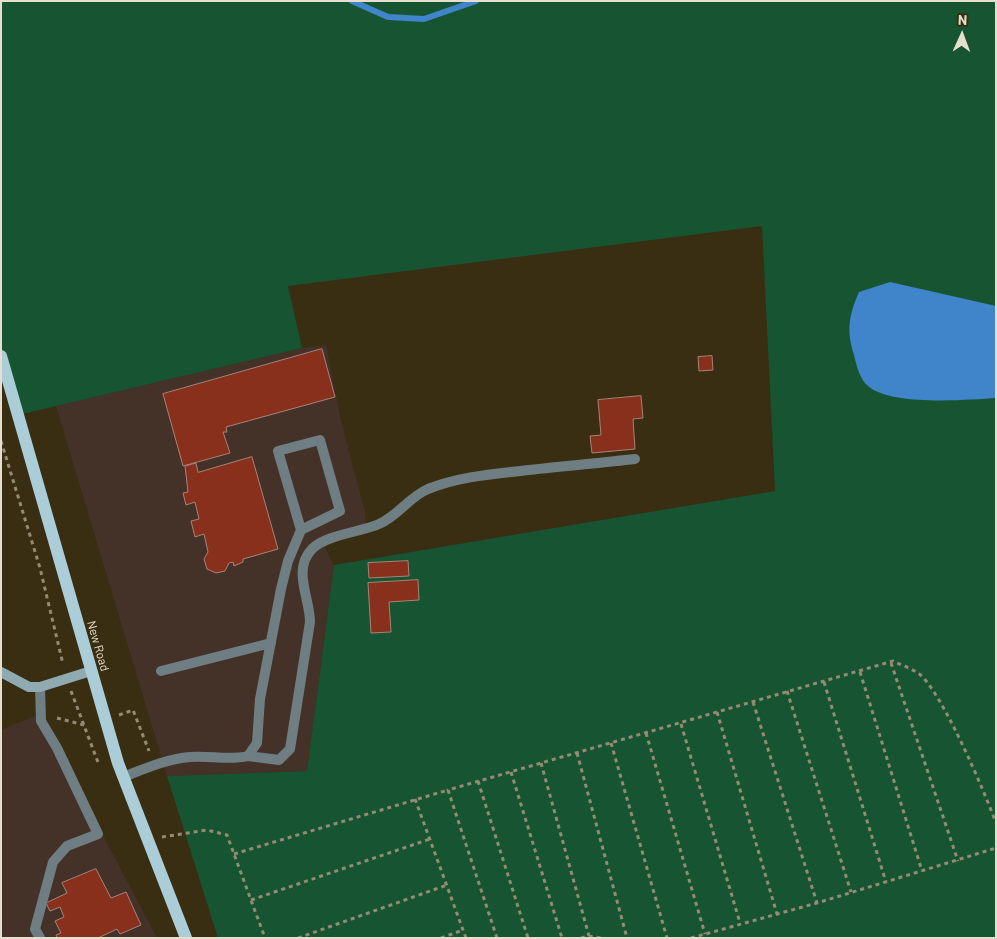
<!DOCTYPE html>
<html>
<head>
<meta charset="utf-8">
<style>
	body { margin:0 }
	#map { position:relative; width:997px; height:939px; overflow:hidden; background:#392e12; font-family:Barlow,sans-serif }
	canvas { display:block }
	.frame { position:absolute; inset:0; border:2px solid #e6dfcf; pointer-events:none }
	.north { position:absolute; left:937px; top:10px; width:50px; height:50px; -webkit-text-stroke:4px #392e12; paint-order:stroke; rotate:2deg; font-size:14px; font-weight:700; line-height:20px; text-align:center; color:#e6dfcf }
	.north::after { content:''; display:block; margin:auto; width:18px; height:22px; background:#e6dfcf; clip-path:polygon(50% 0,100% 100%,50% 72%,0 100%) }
</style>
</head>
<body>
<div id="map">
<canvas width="997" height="939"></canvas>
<div class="frame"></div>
<div class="north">N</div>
</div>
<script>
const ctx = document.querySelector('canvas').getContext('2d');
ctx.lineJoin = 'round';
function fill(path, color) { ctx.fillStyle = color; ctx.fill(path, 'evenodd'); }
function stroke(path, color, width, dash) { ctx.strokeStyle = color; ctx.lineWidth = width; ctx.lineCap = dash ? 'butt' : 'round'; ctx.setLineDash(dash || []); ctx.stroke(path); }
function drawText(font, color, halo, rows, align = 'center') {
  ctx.font = font + ' Barlow,sans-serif'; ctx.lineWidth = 4.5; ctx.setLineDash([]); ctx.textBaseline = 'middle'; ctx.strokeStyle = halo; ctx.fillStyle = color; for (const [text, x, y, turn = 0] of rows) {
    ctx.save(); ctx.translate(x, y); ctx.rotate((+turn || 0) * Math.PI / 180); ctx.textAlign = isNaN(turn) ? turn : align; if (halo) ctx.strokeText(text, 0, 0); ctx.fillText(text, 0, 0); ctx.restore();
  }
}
fill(new Path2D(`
	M326,345L341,421L365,512L366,527L322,542L334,565L307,771L167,776L56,406L302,348Z
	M42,713L57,748L157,938H1V730Z`), '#443229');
fill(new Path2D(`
	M1,1H996V938H218L167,776L307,771L334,565L775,491L762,226L288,286L302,348L18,415L1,356Z`), '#175431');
fill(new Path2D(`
	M890,282L996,306V398C966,400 890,406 868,386C860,380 856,364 854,355C846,330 849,315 859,292Z`), '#4084c9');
stroke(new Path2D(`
	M352,1L388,17L424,19L476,1`), '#4084c9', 6);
const building = new Path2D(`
	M322,349L335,397L226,427L227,432H223L230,453L183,466L163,394Z
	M712,356L713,370L699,371L698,357Z
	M641,396L643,418L633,419L635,449L592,453L590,436L601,435L598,400Z
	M252,457L278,549L243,559V562L234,566L233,562L229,563L225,571L216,573L207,569L204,559L208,552L204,534L195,537L191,521L199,519L195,502L186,505L183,493L188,492L185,466L196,463L198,472Z
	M408,561L409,576L369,578L368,563Z
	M418,580L419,600L389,602L391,632L371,633L368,583Z
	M96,869L111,898L126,892L141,925L120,934L117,929L98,938H57L56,935L61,933L55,921L64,917L60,907L50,911L46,903L67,893L62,883Z`);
fill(building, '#89301c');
stroke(building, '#a6837a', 1);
stroke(new Path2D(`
	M1,441L40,568L63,664
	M891,663L958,861
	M860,672L922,871
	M824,682L886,882
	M71,691L99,765
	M787,691L851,892
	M753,702L817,903
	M717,712L777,914
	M119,715L133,710L149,751
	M57,718L84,725
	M681,724L740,923
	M646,733L705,934
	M611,743L667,938
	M577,753L627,938
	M541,763L589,936
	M511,772L562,938
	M478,781L528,938
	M415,799L466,938
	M162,837L207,830L227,835L265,938
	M234,854L448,790
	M251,900L430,839
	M298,938L447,885
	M441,938L463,930
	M497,938L448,790L893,661C901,665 910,668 918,673C941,689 985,793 996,823
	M581,938L589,936L601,938
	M691,938L817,903L996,848`), '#948b75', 3, [4, 4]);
stroke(new Path2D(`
	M161,671L271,643
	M248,756L279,760L290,749L310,622C310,598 292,570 312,549C325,535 361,532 379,524C398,516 409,497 428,489C461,476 495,474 529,470C564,466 599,463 635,459
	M123,777C144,769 167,759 190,757C210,755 228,761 248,756L257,743L260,699L281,589L288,561L301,530L340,511L320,440L278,451L301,530
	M40,938L35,929L53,862L67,846L98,834L57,748L41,721L40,687`), '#6e7e83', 10);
stroke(new Path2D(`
	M1,672L29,687H40L91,671`), '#90aab2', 10);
stroke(new Path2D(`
	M1,356L118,763L186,938`), '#abcdd7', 12);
drawText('12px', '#e6dfcf', '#392e12', [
	["New Road",98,646,74]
]);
</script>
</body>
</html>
